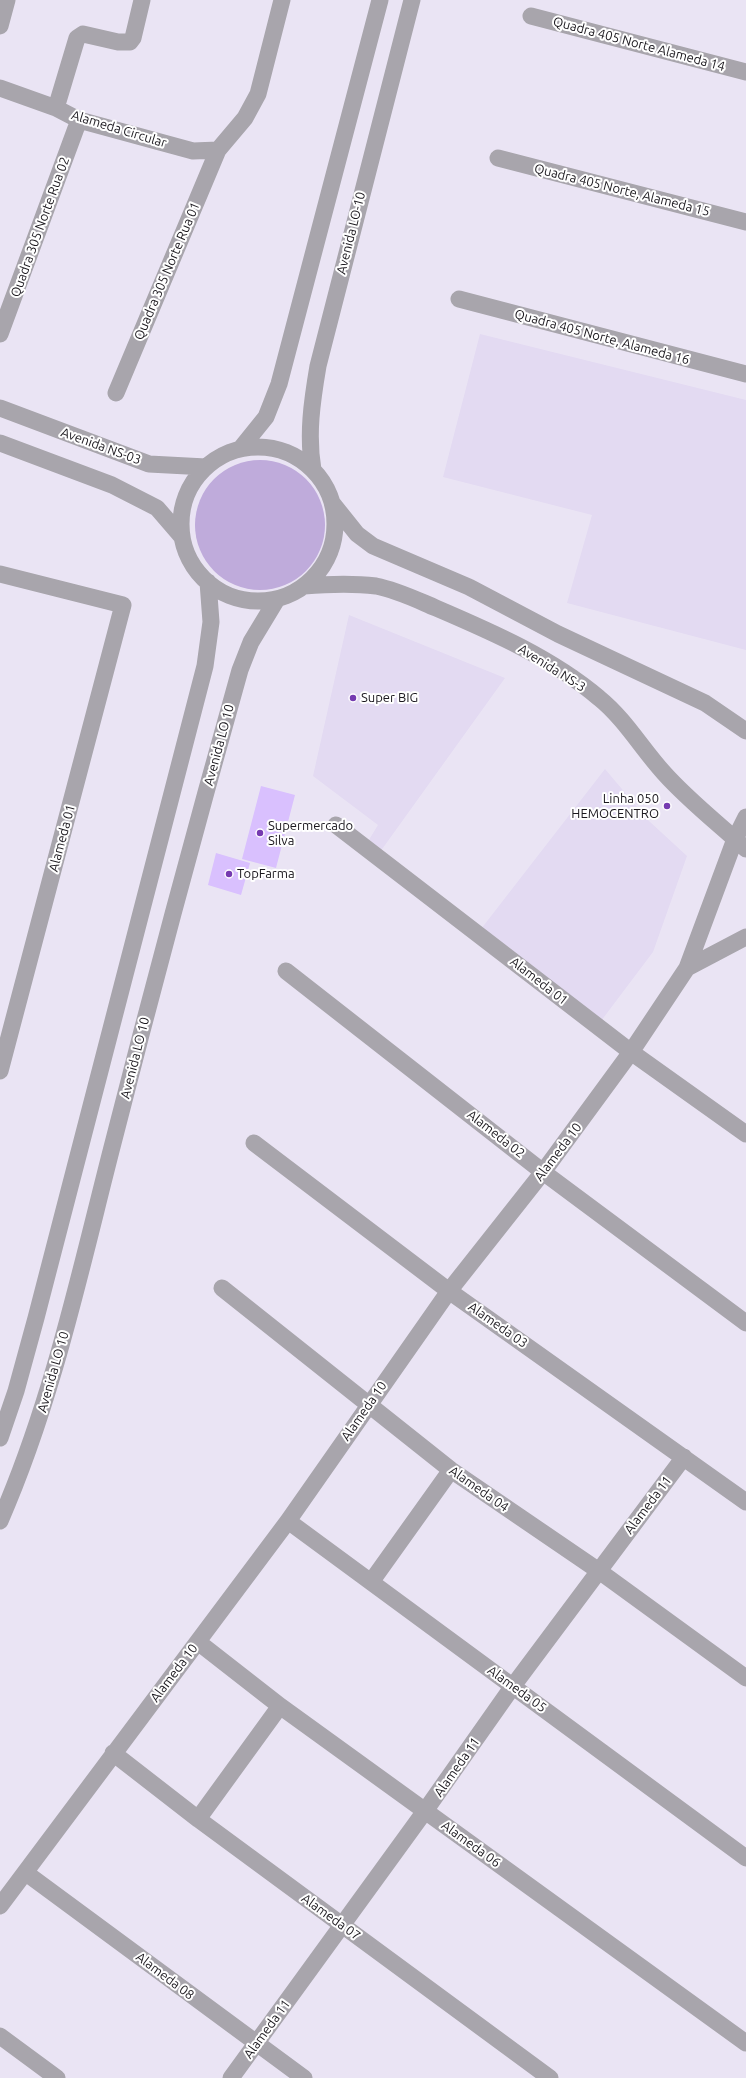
<!DOCTYPE html>
<html>
<head>
<meta charset="utf-8">
<style>
	body { margin:0 }
	canvas { display:block; background:#eae4f4 }
</style>
</head>
<body>
<canvas width="746" height="2078"></canvas>
<script>
const ctx = document.querySelector('canvas').getContext('2d');
ctx.lineJoin = 'round';
function fill(path, color) { ctx.fillStyle = color; ctx.fill(path, 'evenodd'); }
function stroke(path, color, width, dash) { ctx.strokeStyle = color; ctx.lineWidth = width; ctx.lineCap = dash ? 'butt' : 'round'; ctx.setLineDash(dash || []); ctx.stroke(path); }
function drawText(font, color, halo, rows, align = 'center') {
  ctx.font = font + ' Ubuntu,sans-serif'; ctx.lineWidth = 4; ctx.setLineDash([]); ctx.textBaseline = 'middle'; ctx.strokeStyle = halo; ctx.fillStyle = color; for (const [text, x, y, turn = 0] of rows) {
    ctx.save(); ctx.translate(x, y); ctx.rotate((+turn || 0) * Math.PI / 180); ctx.textAlign = isNaN(turn) ? turn : align; if (halo) ctx.strokeText(text, 0, 0); ctx.fillText(text, 0, 0); ctx.restore();
  }
}
fill(new Path2D(`
	M480,334L746,400V650L567,603L592,515L443,477Z
	M349,615L505,678L380,852L367,843L378,825L313,776Z
	M605,769L649,821L687,856L653,952L601,1021L481,929Z`), '#e3daf2');
fill(new Path2D(`
	M195 525a65 65 0 1 1 130 0a65 65 0 1 1-130 0Z`), '#bfabdb');
fill(new Path2D(`
	M261,786L295,795L276,868L242,859Z
	M216,853L250,863L241,895L208,885Z`), '#d9c0fe');
stroke(new Path2D(`
	M531,16L746,72
	M0,26L7,0
	M0,88L56,108L79,120L193,151L218,150
	M56,108L77,38L83,34L118,42H130L133,38L142,0
	M498,158L746,222
	M459,299L746,374
	M0,334L79,120
	M116,393L218,150L245,118L258,94L282,0
	M0,408L149,464L206,467
	M0,443L112,485L157,508L182,537
	M181 524a77 77 0 1 1 154 0a77 77 0 1 1-154 0Z
	M241,448L266,417L279,384L380,0
	M313,470C307,435 312,401 318,366L412,0
	M333,504L357,534L373,546L469,587L558,634L705,703L746,731
	M0,574L123,605L0,1071
	M304,586C328,584 352,583 376,586C397,590 417,600 436,608C492,632 552,658 599,698C625,719 642,749 664,773C689,801 719,824 746,849
	M336,825L631,1052L746,1134
	M687,968L735,839L746,817
	M286,971L543,1172L746,1323
	M254,1143L449,1291L746,1502
	M222,1288L451,1470L599,1571L746,1678
	M0,1438L16,1391L36,1318L205,666L211,622L208,582
	M0,1521C52,1402 79,1276 111,1151C152,990 195,830 240,670L251,642L277,599
	M288,1521L746,1858
	M371,1582L451,1470
	M198,1642L280,1706L746,2043
	M113,1753L198,1819L550,2078
	M198,1819L280,1706
	M26,1873L304,2078
	M0,1906L288,1521L449,1291L543,1172L631,1052L687,968L746,937
	M0,2036L57,2078
	M231,2078L425,1811L513,1686L684,1457`), '#a8a5ac', 17);
for (const [x, y, r, color] of [
	[353,698,4,"#753ab0"],
	[667,806,4,"#753ab0"],
	[260,833,4,"#753ab0"],
	[229,874,4,"#753ab0"]
]) { const dot = new Path2D(); dot.arc(x, y, r, 0, 2 * Math.PI); ctx.fillStyle = color; ctx.fill(dot); stroke(dot, '#fff', 1.5); }
drawText('13px', '#1b181e', '#fff', [
	["Quadra 405 Norte Alameda 14",639,44,15],
	["Alameda Circular",119,129,17],
	["Quadra 405 Norte, Alameda 15",622,190,14],
	["Quadra 305 Norte Rua 02",40,227,-70],
	["Avenida LO-10",351,233,-76],
	["Quadra 305 Norte Rua 01",167,271,-67],
	["Quadra 405 Norte, Alameda 16",602,337,15],
	["Avenida NS-03",101,446,20],
	["Avenida NS-3",552,668,32],
	["Avenida LO 10",219,745,-75],
	["Alameda 01",62,838,-75],
	["Alameda 01",539,981,38],
	["Avenida LO 10",135,1058,-76],
	["Alameda 02",496,1134,38],
	["Alameda 10",558,1152,-53],
	["Alameda 03",498,1325,35],
	["Avenida LO 10",53,1372,-74],
	["Alameda 10",364,1411,-55],
	["Alameda 04",479,1489,35],
	["Alameda 11",648,1505,-53],
	["Alameda 10",174,1673,-53],
	["Alameda 05",517,1689,36],
	["Alameda 11",457,1767,-55],
	["Alameda 06",471,1844,36],
	["Alameda 07",331,1917,36],
	["Alameda 08",165,1976,37],
	["Alameda 11",267,2029,-54]
]);
drawText('13px', '#1b181e', '#fff', [
	["Super BIG",361,698],
	["Linha 050",659,799,"right"],
	["HEMOCENTRO",659,814,"right"],
	["Supermercado",268,826],
	["Silva",268,841],
	["TopFarma",237,874]
], 'left');
</script>
</body>
</html>
